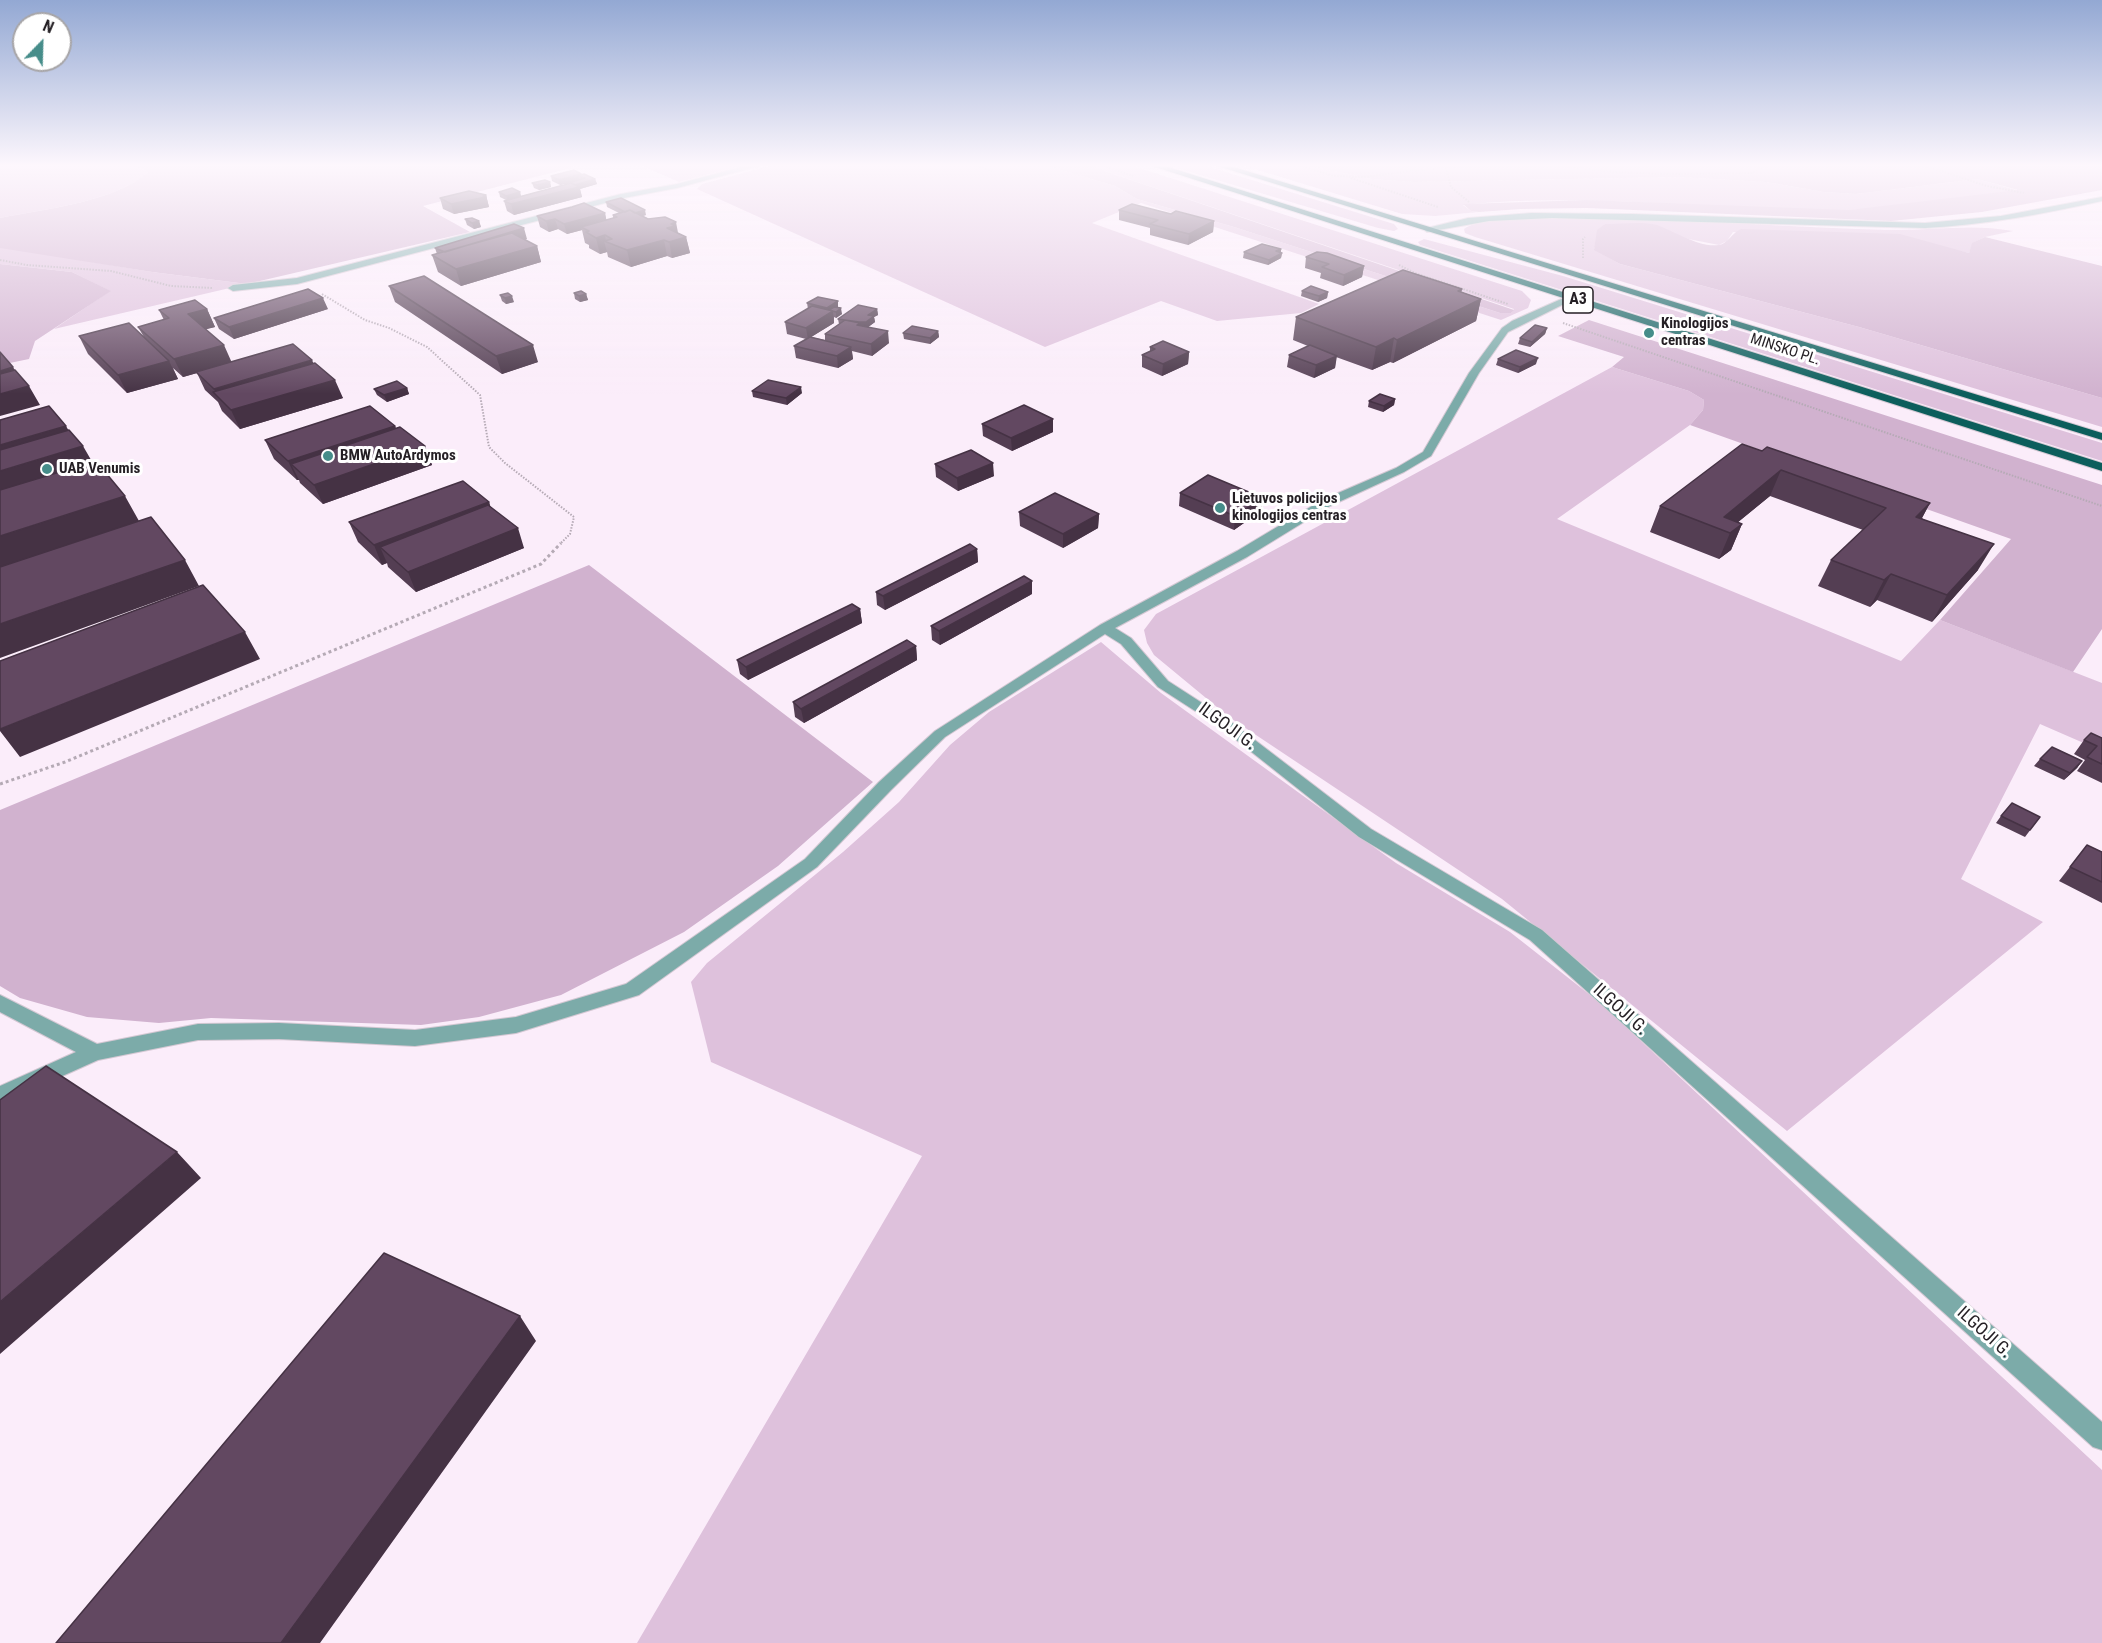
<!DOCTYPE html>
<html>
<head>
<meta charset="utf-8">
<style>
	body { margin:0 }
	#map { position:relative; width:2102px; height:1643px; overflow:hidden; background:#fbedfa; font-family:"Roboto Condensed",sans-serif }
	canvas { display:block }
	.north { position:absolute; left:12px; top:12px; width:60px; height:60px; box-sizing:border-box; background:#fff; border:2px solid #a7a5a7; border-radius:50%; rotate:23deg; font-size:16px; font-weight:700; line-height:24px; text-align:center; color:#241f24 }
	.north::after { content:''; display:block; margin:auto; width:21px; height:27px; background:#468d8a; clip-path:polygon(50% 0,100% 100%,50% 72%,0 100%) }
</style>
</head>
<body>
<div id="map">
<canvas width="2102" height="1643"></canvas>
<div class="north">N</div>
</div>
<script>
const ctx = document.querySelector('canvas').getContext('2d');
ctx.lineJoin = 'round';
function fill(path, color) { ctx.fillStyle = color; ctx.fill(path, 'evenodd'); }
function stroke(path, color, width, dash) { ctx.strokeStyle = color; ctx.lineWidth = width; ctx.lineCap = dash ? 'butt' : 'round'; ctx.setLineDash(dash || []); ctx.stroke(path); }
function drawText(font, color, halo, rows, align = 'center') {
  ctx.font = font + ' "Roboto Condensed",sans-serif'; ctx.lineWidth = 6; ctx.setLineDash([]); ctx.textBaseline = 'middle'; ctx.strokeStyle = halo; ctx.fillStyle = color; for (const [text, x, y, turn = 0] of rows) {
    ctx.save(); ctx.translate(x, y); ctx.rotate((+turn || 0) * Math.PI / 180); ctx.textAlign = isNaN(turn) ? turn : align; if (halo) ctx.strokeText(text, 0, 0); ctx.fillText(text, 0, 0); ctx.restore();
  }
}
fill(new Path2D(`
	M0,164H132L148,172C116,202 43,209 0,218Z
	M638,164H748L679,182Z
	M777,164H1042L1115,186L1137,199L1234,227L1500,313H1511L1514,309L1084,164H1127L1522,291L1531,300L1528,308L1501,320L1141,203L1092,223L1319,304L1301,313L1217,321L1161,301L1045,347L697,189L702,184Z
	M1163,164H1200L1394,224L1398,229L1394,231L1378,228Z
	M1238,164H1300L1372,179L1413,182L1678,177L1766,182L1824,192L1856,194L1977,179L2020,191C1963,198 1906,209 1848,210C1720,212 1591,191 1463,205L1471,211L1479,212L1435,216L1402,214Z
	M1603,219C1697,220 1792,227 1886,230C1928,231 1972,223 2013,231L1985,237L1973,243L1969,253L1941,247L1733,232L1727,241L1719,245L1683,238L1651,224H1605L1594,249L1620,264L1859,327L2102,398V427L1475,237L1465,233L1464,229C1479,215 1578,219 1603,219Z
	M1424,239L1563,276L2102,443V461L1420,245L1418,242Z
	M3,247L152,272L247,284L54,329L110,291L72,272L0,264V248Z
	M1612,367L1689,391L1704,400L1703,410L1690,425L1557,519L1901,661L1940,620L2102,683V751L2040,724L1961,879L2043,922L1787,1131L1502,899L1229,717L1154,655L1147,643L1144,630L1156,614Z
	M1101,642L1161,693L1396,863L1510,932L1599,1002L2102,1470V1643H637L922,1156L711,1062L691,982L707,963L843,852L899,802L950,745L989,712Z`), '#dec1dc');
fill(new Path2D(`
	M132,164H569L574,167L423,206L470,232L247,284L152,272L0,248V218C43,209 116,202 148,172Z
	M1042,164H1084L1514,310L1511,313H1500L1234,227L1137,199L1115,186Z
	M1300,164H2102V190L1982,212L1891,221L1587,208L1521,209L1479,212L1471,211L1463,204L1587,200L1849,210L2018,190L1977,179L1856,194L1824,192L1766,182L1678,177L1413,182L1372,179Z
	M1605,224C1621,224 1642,221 1657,225C1674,231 1699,248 1719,245C1727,244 1732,233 1741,229L1900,234L1969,253L1972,243L1985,237L2102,266V398L1859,327L1620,264L1594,250L1597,230Z
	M0,264L72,272L111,291L35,341L29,359L0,365Z
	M1589,320L2102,485V629L2073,672L1940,620L2011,539L1690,425L1703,410L1704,400L1689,391L1612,367L1624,357L1558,336Z
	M589,565L873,782L778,866L684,932L561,995L479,1017L421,1025L211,1018L159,1023L87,1017L20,998L0,986V810Z`), '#d1b2cf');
const minor = new Path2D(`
	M752,164H766L677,188L624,198L297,284L233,291L228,288L233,285L297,278L621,194L677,184Z
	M1568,296L1576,298L1508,332L1479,373L1431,456L1404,472L1330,506L1247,557L1115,628L1131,638L1168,681L1230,721L1371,829L1542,930L2102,1422V1450L2093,1447L1530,940L1359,837L1220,727L1158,687L1121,644L1105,634L945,737L891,790L817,867L639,995L516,1033L415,1046L279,1039L198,1040L98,1060L0,1104V1086L76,1052L0,1012V995L97,1044L198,1024L279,1023L415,1030L516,1017L626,984L805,859L879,782L935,731L1100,625L1237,551L1322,500L1396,468L1423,452L1469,373L1502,328L1512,321Z`);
const tertiary = new Path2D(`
	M2102,197V201C2043,214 1985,225 1925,228L1552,218L1489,221L1427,232L1423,229L1468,218L1531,213L1632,214L1925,223L2001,216Z`);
const trunk = new Path2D(`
	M1146,164H1159L2102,463V471Z
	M1211,164H1224L2102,433V440Z`);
stroke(minor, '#d4c8d3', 2);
stroke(tertiary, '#d4c8d3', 2);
stroke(trunk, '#d4c8d3', 2);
stroke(new Path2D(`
	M971,164L992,171
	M1098,164L1133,176
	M1294,164L1334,176L1365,177L1418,170L1506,164
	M1441,164L1446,168L1451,187L1469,202
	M1541,164L1615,172L1670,174L1752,173L1770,164
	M1919,164L1987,186L2024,193
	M1351,178L1438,207
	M1583,258V239L1585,237
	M0,260L27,265L111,271L171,286L213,288
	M1399,265L1415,273L1508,304
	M322,294L365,320L389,328L427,347L480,395L489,447L505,463L574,517L570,534L560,544
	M1563,323L2102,506`), '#b5aab5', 2, [1.5, 1.5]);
stroke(new Path2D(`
	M0,784L65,762L541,564L561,543`), '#b5aab5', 3, [3, 3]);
fill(minor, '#7caba9');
fill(tertiary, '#7caba9');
fill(trunk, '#0c5e5c');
fill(new Path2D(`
	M581,174V175L595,179L597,184L580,189L582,197L514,215L507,211L504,201L506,200L500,197L499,192H520L521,196L565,185L579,180L560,185L552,181L551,176Z
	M550,182L551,187L539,190L534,188L532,183Z
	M486,195L489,207L454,214L443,209L440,198Z
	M606,202L646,215L643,216L686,237L690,253L672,258L667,256L631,267L608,257L607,252L600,254L589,248V245L585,243L582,230L567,234L558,229L549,232L540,227L537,216L605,213L606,220L613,218V215L619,213L607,207Z
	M1119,210L1171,214L1214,221L1213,232L1188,245L1150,235V228L1119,220Z
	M465,219L479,221L481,227L474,229L467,225Z
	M524,239L537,246L541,262L461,286L438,272L432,255L437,254L435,248L527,239Z
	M1281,249V253H1282L1281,258L1268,265L1243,258L1244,252Z
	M1306,257L1364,266L1362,277L1343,286L1320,278L1321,273L1305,268Z
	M389,286L538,362L502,374L395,302Z
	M1462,289L1461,292L1481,299L1476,321L1393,363L1390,362L1372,370L1336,357L1335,368L1314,378L1287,367L1289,355L1308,346L1293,340L1296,317Z
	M1302,291L1328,292L1327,298L1318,302L1301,296Z
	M574,293L586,294L588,300L580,302L575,299Z
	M500,295L514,302L506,304L502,301Z
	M807,303L838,307H837L842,314L836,318L834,317V323L811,337L825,340V334L839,324L838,319L877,309L878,315L874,317L875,322L868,327L889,343L872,356L852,351L853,359L838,368L796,358L794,346L806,339L787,334L785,322L808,309Z
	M207,309L215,327L205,329L231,362L313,363L343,398L240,429L222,411L218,402L205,390L197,373L183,377L173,368L178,379L127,393L88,354L79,336L144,337L138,327L164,320L159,310Z
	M328,309L234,339L219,329L214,318Z
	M1547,328L1545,334L1530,347L1518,344L1520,338Z
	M938,331L939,337L930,344L904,339L903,333Z
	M1150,347L1189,352L1188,364L1162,376L1142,367V355L1150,352Z
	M1498,359L1536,364L1518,373L1496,365Z
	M407,388L409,394L387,402L377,395L374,389Z
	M752,391L802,393L787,405L753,397Z
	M1395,399L1394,405L1383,412L1368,407L1369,401Z
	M982,424L1053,432L1012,451L983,436Z
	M395,426L396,429L425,446L432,465L323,504L300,483L299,480H297L274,459L265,440Z
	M1762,451L1930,503L1922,518L1978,570L1932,622L1877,600L1870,607L1818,586L1831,560L1863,530L1770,496L1738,522L1742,524L1731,550L1719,559L1650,532L1660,506Z
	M935,464L994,476L958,491L936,477Z
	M1180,493L1261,511L1234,530L1179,506Z
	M489,502L490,507L524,548L416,592L388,567L387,563L382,565L358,542L349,522Z
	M1019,512L1099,514L1098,528L1063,548L1020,526Z
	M977,549L978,562L885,610L877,605L876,592Z
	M1032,594L940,645L932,640L931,626Z
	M860,609L862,623L748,680L740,674L737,660Z
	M916,646L917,660L804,723L795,717L793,702Z
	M2102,738V783L2077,771L2085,760L2074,754L2084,740Z
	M2040,759L2082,761L2077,768L2064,780L2034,766Z
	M2001,816L2040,817L2025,837L1996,823Z
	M2087,845L2102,852V903L2059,881Z`), '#543e53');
fill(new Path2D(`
	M581,174L582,177L578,176L579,180L560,185L559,180Z
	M595,179L597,184L580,189L582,197L514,215L511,204Z
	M550,182L551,187L539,190L537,185Z
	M520,192L521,197L508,201L506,196Z
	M486,195L489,207L454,214L451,204Z
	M645,210L646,215L631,219L630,214Z
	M605,213L607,223L581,227L582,230L567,234L564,224Z
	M555,219L558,229L549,232L546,221Z
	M479,221L481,227L474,229L472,223Z
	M1214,221L1213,232L1188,245L1189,234Z
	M676,222L679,238L686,237L690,253L672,258L667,228L671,224Z
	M524,228L527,239L448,263L445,252Z
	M605,235L606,242L604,241L607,252L600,254L596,238Z
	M664,240L667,256L631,267L627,250Z
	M537,246L541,262L461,286L456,269Z
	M1281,249V254L1282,253L1281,258L1268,265L1269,260L1276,251Z
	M1364,266L1362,277L1343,286L1344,275Z
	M1462,289L1457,310L1481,299L1476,321L1393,363L1397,340L1458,291Z
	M1328,292L1327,298L1318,302L1319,296Z
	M586,294L588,300L580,302L579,296Z
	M512,296L514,302L506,304L505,298Z
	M323,298L328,309L234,339L229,327Z
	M838,301V307L828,313L827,308Z
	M841,308L842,314L836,318V312Z
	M207,309L215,327L196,332L188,314Z
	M877,309L878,315L874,317L875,322L867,328L858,337V323Z
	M833,311L834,323L808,339L806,328Z
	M1547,328L1545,334L1530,347L1532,342Z
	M888,331L889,343L872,356L871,344Z
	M938,331L939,337L930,344V338Z
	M1394,338L1390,362L1372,370L1376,347Z
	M224,345L232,363L183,377L174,359Z
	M533,345L538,362L502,374L496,356Z
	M851,347L853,359L838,368L837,356Z
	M1189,352L1188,364L1162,376L1163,364Z
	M1337,356L1335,368L1314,378L1316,365Z
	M1538,358L1536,364L1518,373L1520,367Z
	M312,360L320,378L218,397L214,389Z
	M169,361L178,379L127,393L118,375Z
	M13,367L24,385L0,392V371Z
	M335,380L343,398L240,429L231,410Z
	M29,386L40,405L0,416V394Z
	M801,387L802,393L787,405L786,398Z
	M407,388L409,394L387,402L384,395Z
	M1395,399L1394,405L1383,412L1384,406Z
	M1053,419V432L1012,451L1011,438Z
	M66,426L77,445L0,468V445Z
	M395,426L402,445L291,464L299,480H297L288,461Z
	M83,446L94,465L0,494V471Z
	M425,446L432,465L323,504L314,485Z
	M993,463L994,476L958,491L957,478Z
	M1781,470L1770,496L1726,532L1724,517Z
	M125,496L139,521L0,568V536Z
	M1263,498L1261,511L1234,530L1235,516Z
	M489,502L495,521L380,547L387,563L382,565L374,545Z
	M1930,503L1916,529V517Z
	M1099,514L1098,528L1063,548V534Z
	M1742,524L1731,550L1719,559L1730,533Z
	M518,528L524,548L416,592L408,572Z
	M1994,544L1978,570L1932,622L1947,595Z
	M977,549L978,562L885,610L883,596Z
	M185,560L199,586L0,658V624Z
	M1891,574L1877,600L1870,607L1884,580Z
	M1032,581V594L940,645L939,631Z
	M860,609L862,623L748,680L746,667Z
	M245,632L260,659L20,757L0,731V729Z
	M916,646L917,660L804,723L801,709Z
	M2082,761L2077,768L2064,780L2070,773Z
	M177,1152L201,1178L0,1354V1302Z
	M520,1316L536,1341L320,1643H281Z`), '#453244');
const building = new Path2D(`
	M574,170L581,174L559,180L551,176Z
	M584,174L595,179L575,185L571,183L565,184L585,178L578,176Z
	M545,180L550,182L537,185L532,183Z
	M571,183L579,187L511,204L504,201Z
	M512,188L520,192L506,196L499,192Z
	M469,191L486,195L483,196L486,197L451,204L440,198Z
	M621,198L645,210L635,213L630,210L625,212L606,202Z
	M584,203L605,213L564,224L555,219L546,221L537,216L572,207Z
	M1132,204L1171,214L1176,211L1214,221L1189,234L1150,224L1158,220L1119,210Z
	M630,210L648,219L665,217L676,222L671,224L675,226L667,228L686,237L669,242L664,240L627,250L604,241L612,239L605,235L596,238L586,232L589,231L581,227L617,217L613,215Z
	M472,218L479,221L472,223L465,219Z
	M514,224L524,228L445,252L435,248Z
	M512,233L537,246L456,269L432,255Z
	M1262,244L1281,249L1276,251L1282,253L1269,260L1244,252Z
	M1317,252L1327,253L1364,266L1344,275L1322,267L1329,264L1306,257Z
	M1403,270L1462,289L1458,291L1481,299L1397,340L1394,338L1376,347L1296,317Z
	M424,276L533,345L496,356L389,286Z
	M1311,286L1328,292L1319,296L1302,291Z
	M308,289L323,298L229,327L214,318Z
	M581,291L586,294L579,296L574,293Z
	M508,293L512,296L505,298L500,295Z
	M818,297L838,301L827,308L807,303Z
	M195,300L207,309L188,314L224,345L174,359L138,327L169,318L159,310Z
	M858,305L877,309L868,315L874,316L866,322H859L838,319Z
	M812,306L833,311L806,328L785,322Z
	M834,307L841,308L836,312L829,310Z
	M845,320L860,323L857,325L888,331L871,344L825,334Z
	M129,323L169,361L118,375L79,336Z
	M1535,325L1547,328L1532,342L1520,338Z
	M912,326L938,331L930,338L903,333Z
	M810,337L851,347L837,356L794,346Z
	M1163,341L1189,352L1163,364L1142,355L1155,349L1150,347Z
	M293,344L312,360L214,389L196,372Z
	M1310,345L1337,356L1316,365L1289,355Z
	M1516,350L1538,358L1520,367L1498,359Z
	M0,352L13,367L0,371Z
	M315,363L335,380L231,410L213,392Z
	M15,370L29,386L0,394V374Z
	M768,380L801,387L786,398L752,391Z
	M397,381L407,388L384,395L374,389Z
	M1380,394L1395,399L1384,406L1369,401Z
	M1024,405L1053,419L1011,438L982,424Z
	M49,406L66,426L0,445V420Z
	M370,406L395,426L288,461L265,440Z
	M400,427L425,446L314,485L291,464Z
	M69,430L83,446L0,471V450Z
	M1742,444L1762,451L1767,447L1930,503L1916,517L1994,544L1947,595L1891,574L1884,580L1831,560L1886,508L1781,470L1724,517L1742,524L1730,533L1660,506Z
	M971,450L993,463L957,478L935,464Z
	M96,461L125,496L0,536V490Z
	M1208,475L1263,498L1235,516L1180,493Z
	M463,481L489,502L374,545L349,522Z
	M1055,493L1099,514L1063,534L1019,512Z
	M488,505L518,528L408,572L380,547Z
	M151,517L185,560L0,624V567Z
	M970,544L977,549L883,596L876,592Z
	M1024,576L1032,581L939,631L931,626Z
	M203,585L245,632L0,729V661Z
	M852,604L860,609L746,667L737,660Z
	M907,640L916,646L801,709L793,702Z
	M2091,733L2102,738V764L2087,757L2097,746L2084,740Z
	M2052,747L2082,761L2070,773L2040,759Z
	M2012,803L2040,817L2030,830L2001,816Z
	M2087,845L2102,852V882L2070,867Z
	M46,1066L177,1152L0,1302V1100Z
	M384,1253L520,1316L281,1643H56Z`);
fill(building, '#624861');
stroke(building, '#453244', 1.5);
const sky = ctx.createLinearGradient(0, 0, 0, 394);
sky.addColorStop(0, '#93a8d3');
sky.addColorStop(0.42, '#fdf7fd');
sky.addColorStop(1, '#fdf7fd00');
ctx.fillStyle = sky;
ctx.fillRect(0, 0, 2102, 394);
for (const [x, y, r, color] of [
	[1649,333,6,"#468d8a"],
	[328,456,6,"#468d8a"],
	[47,469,6,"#468d8a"],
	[1220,508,6,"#468d8a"]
]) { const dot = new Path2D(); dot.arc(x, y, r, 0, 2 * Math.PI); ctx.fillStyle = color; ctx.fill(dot); stroke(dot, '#fff', 2); }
drawText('bold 15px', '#241f24', '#fff', [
	["Kinologijos",1661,324],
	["centras",1661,341],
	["BMW AutoArdymos",340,456],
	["UAB Venumis",59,469],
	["Lietuvos policijos",1232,499],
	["kinologijos centras",1232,516]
], 'left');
drawText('15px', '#241f24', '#fff', [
	["MINSKO PL.",1785,350,18]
]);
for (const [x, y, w] of [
	[1578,300,30]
]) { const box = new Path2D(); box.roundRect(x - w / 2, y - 13, w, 26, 4.5); ctx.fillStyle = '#fff'; ctx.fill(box); stroke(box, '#241f24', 1.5); }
drawText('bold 16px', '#241f24', null, [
	["A3",1578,300]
]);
drawText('18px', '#241f24', '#fff', [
	["ILGOJI G.",1227,727,36],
	["ILGOJI G.",1620,1010,42],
	["ILGOJI G.",1984,1333,42]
]);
</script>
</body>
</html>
